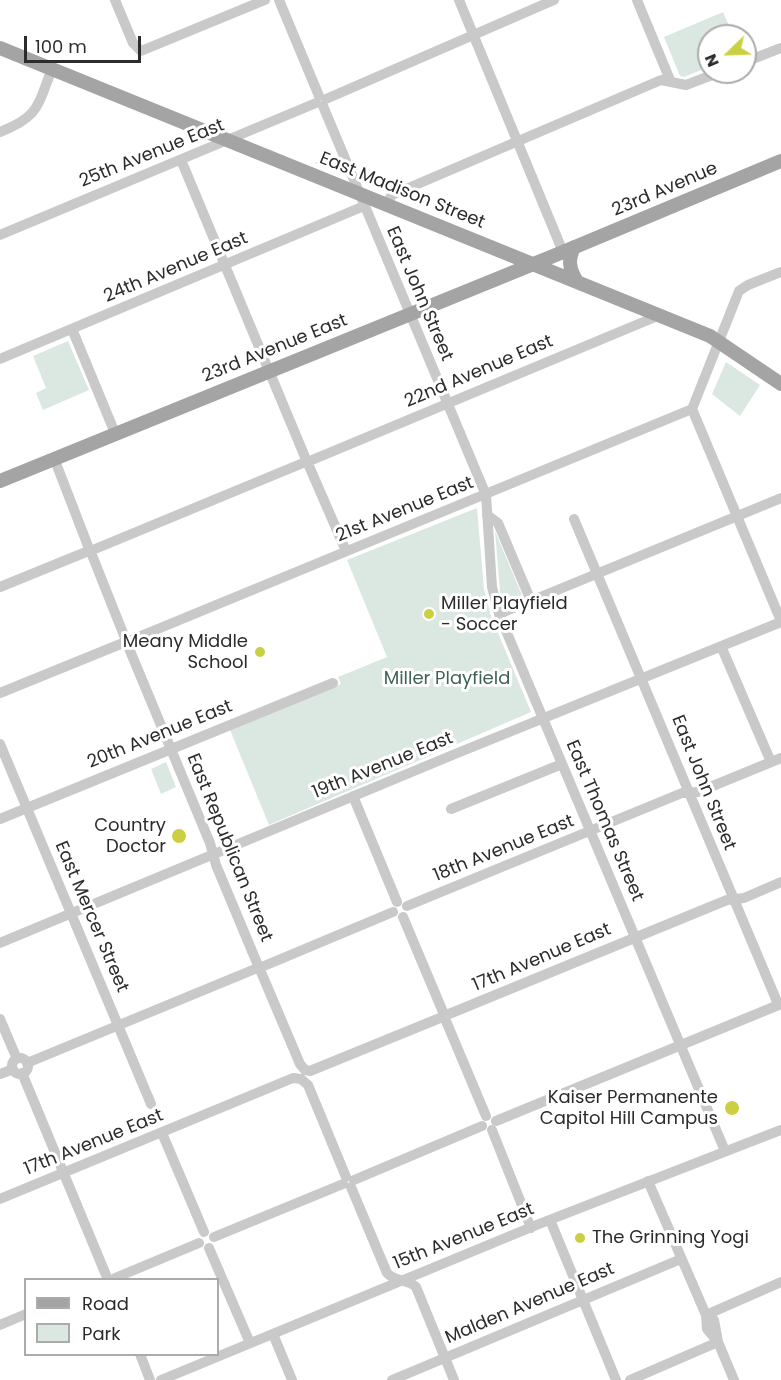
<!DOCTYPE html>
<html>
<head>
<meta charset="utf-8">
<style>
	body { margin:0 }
	#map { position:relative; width:781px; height:1380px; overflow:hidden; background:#fff; font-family:Poppins,sans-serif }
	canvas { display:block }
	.legend { position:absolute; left:24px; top:1278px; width:195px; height:78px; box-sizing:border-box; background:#fff; border:2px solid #ababab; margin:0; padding:8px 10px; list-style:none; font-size:18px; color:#2c2c2c }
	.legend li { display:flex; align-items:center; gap:12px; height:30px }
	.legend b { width:30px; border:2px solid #ababab }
	.north { position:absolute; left:697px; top:24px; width:60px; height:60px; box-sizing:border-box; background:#fff; border:2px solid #ababab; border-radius:50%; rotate:247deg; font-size:16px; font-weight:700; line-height:24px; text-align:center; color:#2c2c2c }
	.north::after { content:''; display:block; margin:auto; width:21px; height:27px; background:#cbcf42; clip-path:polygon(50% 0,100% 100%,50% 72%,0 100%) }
	.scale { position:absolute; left:24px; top:36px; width:117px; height:27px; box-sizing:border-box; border:3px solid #2c2c2c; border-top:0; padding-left:8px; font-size:18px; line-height:21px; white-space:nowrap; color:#2c2c2c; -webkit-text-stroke:4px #fff; paint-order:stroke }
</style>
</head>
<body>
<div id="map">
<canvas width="781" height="1380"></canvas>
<ul class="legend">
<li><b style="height:8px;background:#a4a4a4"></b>Road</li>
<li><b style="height:16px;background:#dbe8e2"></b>Park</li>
</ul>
<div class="north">N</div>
<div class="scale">100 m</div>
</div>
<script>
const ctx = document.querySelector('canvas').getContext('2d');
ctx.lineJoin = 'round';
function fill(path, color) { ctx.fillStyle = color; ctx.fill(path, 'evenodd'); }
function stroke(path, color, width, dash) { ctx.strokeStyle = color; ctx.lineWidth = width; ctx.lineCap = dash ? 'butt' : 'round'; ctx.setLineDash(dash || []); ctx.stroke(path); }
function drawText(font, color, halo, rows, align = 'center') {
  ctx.font = font + ' Poppins,sans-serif'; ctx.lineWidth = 6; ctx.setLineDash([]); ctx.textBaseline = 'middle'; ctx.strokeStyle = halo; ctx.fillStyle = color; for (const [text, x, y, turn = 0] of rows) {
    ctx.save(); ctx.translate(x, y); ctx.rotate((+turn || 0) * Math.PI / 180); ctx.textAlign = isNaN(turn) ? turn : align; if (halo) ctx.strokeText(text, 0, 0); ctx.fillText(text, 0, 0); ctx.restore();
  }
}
fill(new Path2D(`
	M723,12L733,36H709V67L684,77L680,76L664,37Z
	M331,156L338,172L314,163Z
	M68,341L89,390L43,410L36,393L46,388L33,356Z
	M726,362L760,385L740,416L712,394Z
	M477,508L484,589L491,616L531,712L269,825L230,730L341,684L338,677L387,657L347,560Z
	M495,531L522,595L501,603Z
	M166,762L176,787L161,794L151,769Z`), '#dbe8e2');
stroke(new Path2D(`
	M115,0L133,43L141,51L265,0
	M279,0L319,96
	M459,0L563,252
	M637,0L670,80
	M745,62L781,48
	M326,99L554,0
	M323,106L486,495L492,587L499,614L725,1151
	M0,132C40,116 37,106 52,69
	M181,160L305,457
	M386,204L392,195L661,80L686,85L720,72
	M0,235L316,103
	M781,272L748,285L739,291L692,409L781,621
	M72,329L115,433
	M0,359L364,206
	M54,458L88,546
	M312,460L660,315
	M309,466L346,551
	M487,515L498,523L531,601
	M574,519L778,1004
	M95,549L303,463
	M92,555L125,638L131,641L130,645
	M0,587L86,552
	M499,614L781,498
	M131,640L692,409
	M128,646L210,843L216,865L257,963
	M721,646L771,762
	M0,693L123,643
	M0,744L151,1104
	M353,796L397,902
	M451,809L562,764
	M0,819L333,683
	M407,906L682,793L698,792L781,758
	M403,917L443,1012
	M0,943L455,754L781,622
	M264,966L393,912
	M261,972L300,1064L305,1070L310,1071L440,1018
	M449,1014L727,900L744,898L781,882
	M0,1019L17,1059
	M446,1021L486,1116
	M12 1066a8 8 0 1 1 16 0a8 8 0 1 1-16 0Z
	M27,1063L255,969
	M22,1073L106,1275
	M0,1074L13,1069
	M496,1121L781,1004
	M492,1130L531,1228
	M162,1133L204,1232
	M354,1180L482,1126
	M648,1181L706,1315L707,1329L718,1342
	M351,1187L387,1273C395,1282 408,1279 416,1287L454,1380
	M0,1199L293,1078L301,1079L308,1085L346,1177
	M550,1220L616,1380
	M214,1237L343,1184
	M209,1248L250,1343
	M115,1278L199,1243
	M706,1315L781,1282
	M706,1315L714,1320L718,1342L734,1380
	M0,1325L26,1314
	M273,1334L292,1380
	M140,1354L150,1380
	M161,1380L539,1224L781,1130
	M392,1380L681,1259
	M630,1380L718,1342`), '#c9c9c9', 10);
stroke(new Path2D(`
	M0,48L710,336L781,384
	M574,247C568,260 569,268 576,280
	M0,481L563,252L781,161`), '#a4a4a4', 14);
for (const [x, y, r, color] of [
	[429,614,6,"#cbcf42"],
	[260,652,6,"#cbcf42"],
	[179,836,8,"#cbcf42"],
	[732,1108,8,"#cbcf42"],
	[580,1238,6,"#cbcf42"]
]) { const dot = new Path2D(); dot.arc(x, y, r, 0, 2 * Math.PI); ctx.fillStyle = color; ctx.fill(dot); stroke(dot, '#fff', 2); }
drawText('18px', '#2c2c2c', '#fff', [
	["25th Avenue East",152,154,-22],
	["23rd Avenue",665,190,-23],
	["East Madison Street",402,191,22],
	["24th Avenue East",176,268,-23],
	["East John Street",419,294,67],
	["23rd Avenue East",275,349,-22],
	["22nd Avenue East",479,372,-23],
	["21st Avenue East",405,510,-22],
	["20th Avenue East",160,735,-22],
	["19th Avenue East",383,766,-22],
	["East John Street",703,783,68],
	["East Thomas Street",604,821,67],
	["East Republican Street",229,848,68],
	["18th Avenue East",504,849,-22],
	["East Mercer Street",91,917,67],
	["17th Avenue East",542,958,-23],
	["17th Avenue East",94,1143,-22],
	["15th Avenue East",464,1237,-22],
	["Malden Avenue East",530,1304,-23]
]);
drawText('18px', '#2c2c2c', '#fff', [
	["Miller Playfield",441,604,"left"],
	["- Soccer",441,625,"left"],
	["Meany Middle",248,642],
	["School",248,663],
	["Country",166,826],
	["Doctor",166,847],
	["Kaiser Permanente",718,1098],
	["Capitol Hill Campus",718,1119],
	["The Grinning Yogi",592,1238,"left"]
], 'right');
drawText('18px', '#3f6255', '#fff', [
	["Miller Playfield",447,679]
]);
</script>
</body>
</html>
